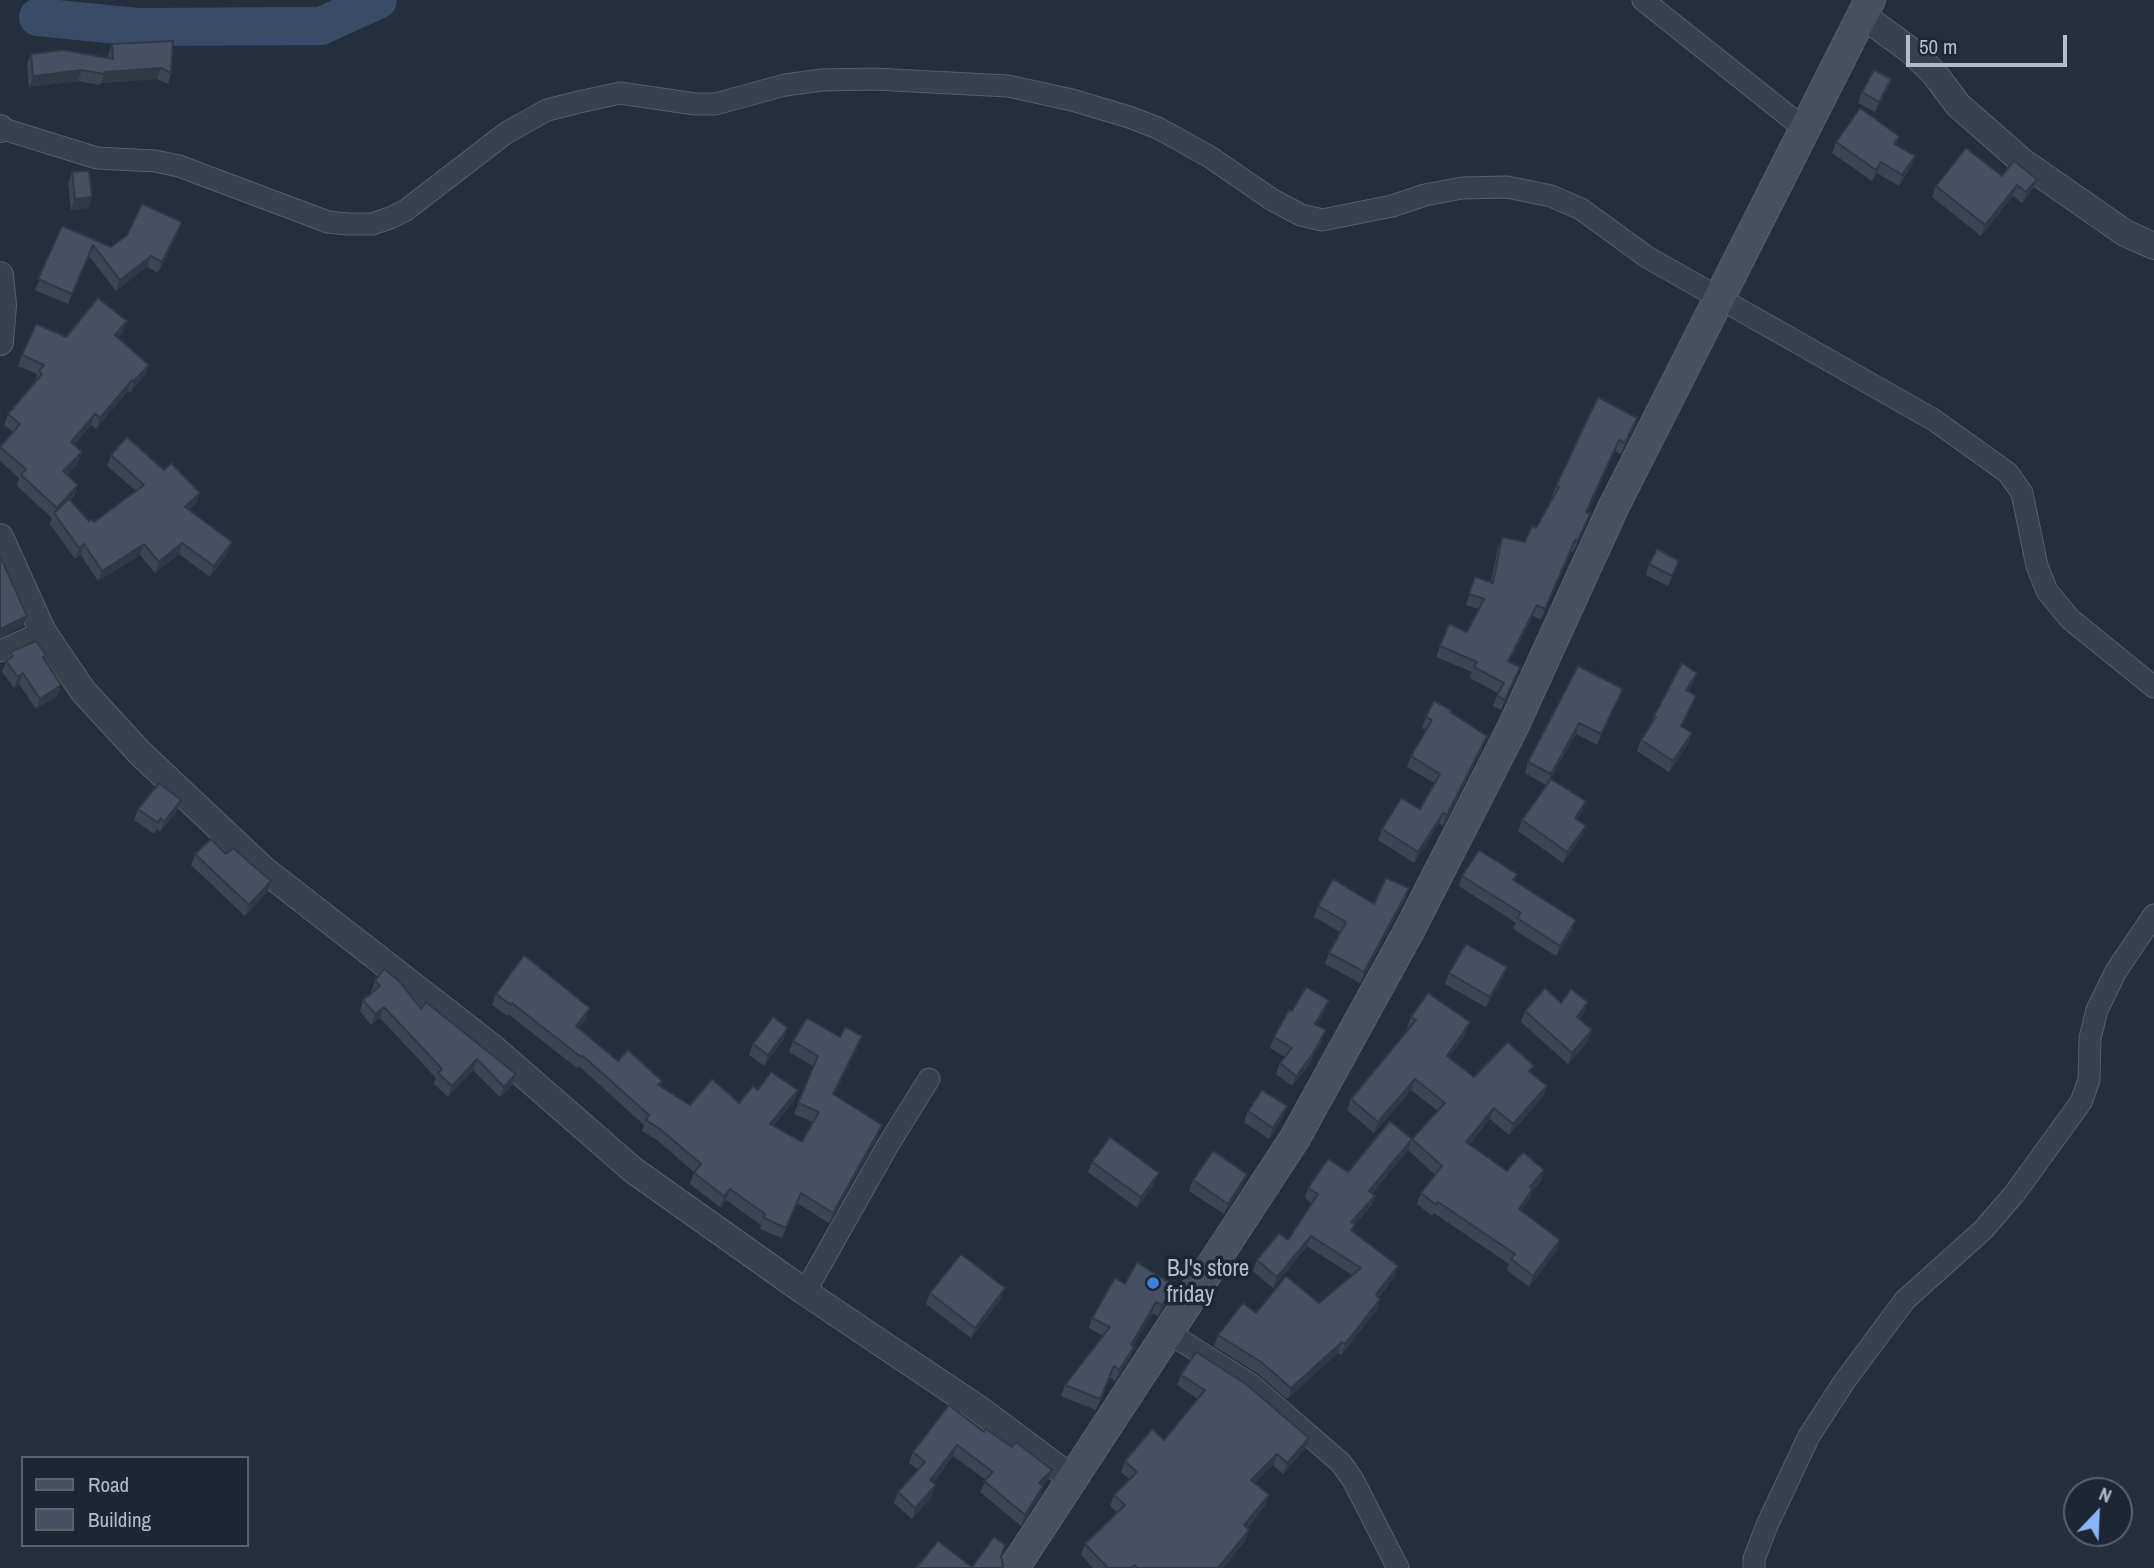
<!DOCTYPE html>
<html>
<head>
<meta charset="utf-8">
<style>
	body { margin:0 }
	#map { position:relative; width:2154px; height:1568px; overflow:hidden; background:#242f3e; font-family:"Archivo Narrow",sans-serif }
	canvas { display:block }
	.legend { position:absolute; left:21px; top:1456px; width:228px; height:91px; box-sizing:border-box; background:#1d2633; border:2px solid #59626f; margin:0; padding:9px 12px; list-style:none; font-size:21px; color:#b4bcc9 }
	.legend li { display:flex; align-items:center; gap:14px; height:35px }
	.legend b { width:35px; border:2px solid #59626f }
	.north { position:absolute; left:2063px; top:1477px; width:70px; height:70px; box-sizing:border-box; background:#1d2633; border:2px solid #59626f; border-radius:50%; rotate:23deg; font-size:19px; font-weight:700; line-height:28px; text-align:center; color:#b4bcc9 }
	.north::after { content:''; display:block; margin:auto; width:24px; height:32px; background:#8ab4f8; clip-path:polygon(50% 0,100% 100%,50% 72%,0 100%) }
	.scale { position:absolute; left:1906px; top:35px; width:161px; height:32px; box-sizing:border-box; border:4px solid #b4bcc9; border-top:0; padding-left:9px; font-size:21px; line-height:24px; white-space:nowrap; color:#b4bcc9; -webkit-text-stroke:5px #1d2633; paint-order:stroke }
</style>
</head>
<body>
<div id="map">
<canvas width="2154" height="1568"></canvas>
<ul class="legend">
<li><b style="height:9px;background:#465061"></b>Road</li>
<li><b style="height:19px;background:#455162"></b>Building</li>
</ul>
<div class="north">N</div>
<div class="scale">50 m</div>
</div>
<script>
const ctx = document.querySelector('canvas').getContext('2d');
ctx.lineJoin = 'round';
function stroke(path, color, width, dash) { ctx.strokeStyle = color; ctx.lineWidth = width; ctx.lineCap = dash ? 'butt' : 'round'; ctx.setLineDash(dash || []); ctx.stroke(path); }
function fill(path, color) { ctx.fillStyle = color; ctx.fill(path, 'evenodd'); }
function drawText(font, color, halo, rows, align = 'center') {
  ctx.font = font + ' "Archivo Narrow",sans-serif'; ctx.lineWidth = 7; ctx.setLineDash([]); ctx.textBaseline = 'middle'; ctx.strokeStyle = halo; ctx.fillStyle = color; for (const [text, x, y, turn = 0] of rows) {
    ctx.save(); ctx.translate(x, y); ctx.rotate((+turn || 0) * Math.PI / 180); ctx.textAlign = isNaN(turn) ? turn : align; if (halo) ctx.strokeText(text, 0, 0); ctx.fillText(text, 0, 0); ctx.restore();
  }
}
stroke(new Path2D(`
	M38,17L137,27L321,26L378,0`), '#394c67', 38);
const minor = new Path2D(`
	M1643,0L1806,130
	M0,128L97,158L155,161L179,166L328,222L348,224H372L390,218L406,210L506,133L547,110L579,102L620,93L695,104H715L785,85L822,80L874,79L1008,86L1072,100L1129,117L1158,128L1210,157L1271,199L1301,215L1322,220L1392,206L1425,195L1462,188L1507,187L1551,196L1581,209L1647,257L1934,420L2008,473L2022,493L2037,566L2047,591L2070,619L2154,687
	M0,651L43,632
	M805,1292L888,1145L929,1079
	M1169,1333L1250,1384L1341,1463L1353,1480L1398,1568
	M1754,1568V1559L1767,1525L1809,1436L1844,1382L1905,1300L1983,1230L2015,1193L2081,1102L2089,1080L2090,1038L2097,1010L2116,971L2154,915`);
const tertiary = new Path2D(`
	M1862,15L1910,50L1934,73L1958,105L2023,162L2125,233L2154,246
	M0,128V129
	M0,275L3,305L0,342
	M0,537L43,632L83,691L140,753L263,869L492,1047L633,1170L805,1292L979,1409L1074,1480`);
const secondary = new Path2D(`
	M1014,1568L1295,1138L1410,929L1513,727L1613,508L1870,0`);
stroke(minor, '#565f6c', 23);
stroke(tertiary, '#565f6c', 28);
stroke(secondary, '#565f6c', 32);
stroke(minor, '#38414e', 21);
stroke(tertiary, '#38414e', 26);
stroke(secondary, '#465061', 30);
fill(new Path2D(`
	M112,44L171,73L168,84L157,79L101,83L100,85L78,81L29,87L27,64L31,54L108,58V55Z
	M1891,79L1887,90L1875,112L1858,103L1862,92Z
	M1899,136L1896,145L1911,167L1899,186L1877,173L1872,181L1832,153L1836,142Z
	M72,172L92,197L88,208L71,210L68,183Z
	M2002,176L2037,179L2033,189L2022,203L2013,196L1981,236L1932,197L1936,186Z
	M62,226L111,247L178,233L158,273L147,267L116,291L89,256L68,304L35,290Z
	M123,331L118,338L145,375L130,392L128,391L96,429L91,425L74,445L82,452L78,463L67,474L78,485L75,495L70,500L89,521L94,522L136,491L107,466L111,455L164,470L200,493L196,504L189,510L228,553L210,577L179,554L155,573L140,555L98,581L81,555L75,559L50,524L52,518L17,486L19,478L0,461V447L13,432L4,425L8,414L35,382L37,374L18,366L22,355L66,337Z
	M1637,418L1633,429L1621,454L1615,451L1587,512L1586,525L1573,552L1571,551L1541,620L1533,616L1509,661L1516,678L1501,710L1493,706L1498,693L1470,678L1472,672L1436,657L1440,646L1467,632L1479,609L1466,605L1475,577L1491,582L1498,547L1502,537L1525,542L1536,528L1553,497H1552L1556,486Z
	M1679,561L1675,572L1668,586L1646,575L1649,564Z
	M10,652L45,660L61,685L57,696L36,709L19,684L14,688L2,672Z
	M1693,684L1688,691L1696,696L1692,706L1682,727L1688,744L1669,772L1637,751L1641,740L1650,726L1654,716Z
	M1623,689L1619,699L1597,745L1576,734L1549,781L1582,812L1577,820L1582,836L1563,863L1518,831L1522,820L1546,785L1525,773L1528,762Z
	M1450,713L1483,747L1443,826L1439,823L1414,863L1378,840L1382,829L1420,809L1434,783L1407,767L1411,756L1426,730L1422,728L1426,717Z
	M181,800L177,811L160,832L157,829L154,834L134,820L138,809Z
	M195,854H226L267,892L245,916L191,865Z
	M1517,874L1515,881L1576,920L1572,931L1556,956L1513,929L1516,923L1459,886L1462,876Z
	M1409,888L1405,899L1360,983L1325,964L1329,953L1340,932L1314,917L1318,906L1374,904Z
	M1449,973L1503,978L1486,1007L1445,984Z
	M375,981L421,1009L516,1074L512,1085L500,1097L473,1070L448,1097L434,1084L436,1078L380,1018L371,1025L360,1011L363,1000L372,993L371,992Z
	M496,994L590,1008L586,1019L578,1029L618,1061L662,1081L660,1087L690,1105L739,1103L758,1090H798L794,1101L773,1126L802,1142L813,1122L794,1114L813,1066L789,1052L793,1041L858,1047L834,1095L878,1136L829,1223L797,1203L782,1238L760,1229L761,1225L726,1200L720,1207L690,1184L694,1172L657,1140L642,1131L644,1125L579,1066L577,1068L508,1014L507,1016L492,1005Z
	M1588,1002L1584,1013L1579,1019L1588,1041L1568,1064L1521,1022L1525,1011L1561,1003Z
	M1292,1011H1325L1316,1025L1322,1041L1308,1066L1292,1086L1276,1074L1280,1063L1285,1057L1270,1048L1274,1037Z
	M1411,1017L1470,1022L1466,1033L1449,1058L1474,1077L1531,1073L1547,1086L1543,1097L1509,1135L1490,1119L1469,1145L1507,1171L1544,1170L1541,1181L1532,1191L1529,1199L1521,1210L1560,1240L1557,1251L1529,1287L1507,1270L1509,1264L1434,1213L1432,1216L1417,1204L1421,1193L1435,1175L1408,1150L1372,1194L1375,1196L1371,1206L1355,1224L1352,1231L1394,1277L1379,1297L1380,1299L1377,1310L1341,1355L1338,1353L1287,1399L1257,1373L1214,1346L1218,1335L1256,1313L1319,1303L1352,1275L1307,1246L1273,1288L1253,1271L1257,1260L1288,1240L1311,1203L1305,1198L1308,1188L1348,1172L1412,1139L1438,1111L1411,1090L1374,1133L1347,1110L1351,1099L1409,1029L1407,1028Z
	M784,1039L764,1066L749,1055L753,1044Z
	M1287,1106L1283,1117L1269,1139L1244,1122L1248,1111Z
	M1092,1162L1155,1183L1137,1208L1088,1172Z
	M1193,1180L1243,1185L1224,1214L1189,1191Z
	M1125,1284L1171,1296L1158,1316L1152,1313L1133,1346L1130,1358L1115,1381L1110,1377L1096,1410L1061,1396L1065,1385L1103,1336L1089,1328L1092,1318Z
	M930,1293L1001,1299L971,1338L926,1304Z
	M1181,1375L1309,1438L1305,1449L1283,1474L1273,1465L1254,1483L1269,1495L1265,1506L1247,1528L1249,1530L1245,1541L1223,1568H1093L1081,1555L1085,1544L1117,1512L1110,1506L1114,1495L1129,1479L1121,1472L1125,1461L1164,1440L1198,1399L1177,1385Z
	M984,1432L1048,1480L1043,1486L1039,1497L1021,1526L980,1492L986,1480L953,1456L933,1483L932,1496L912,1519L894,1503L898,1492L918,1470L909,1463L913,1452Z`), '#3b4654');
fill(new Path2D(`
	M161,68L157,79L101,83L105,72Z
	M82,70L78,81L29,87L33,76Z
	M1891,79L1887,90L1875,112L1879,102Z
	M1915,156L1911,167L1899,186L1902,175Z
	M1881,162L1877,173L1872,181L1876,170Z
	M2037,179L2033,189L2022,203L2026,192Z
	M2017,185L2013,196L1981,236L1985,225Z
	M92,197L88,208L71,210L75,199Z
	M182,222L178,233L158,273L162,262Z
	M151,256L147,267L116,291L120,280Z
	M127,321L123,331L111,346L115,335Z
	M149,365L145,375L130,392L134,381Z
	M132,380L128,391L96,429L100,418Z
	M95,414L91,425L67,453L71,442Z
	M1637,418L1633,429L1621,454L1625,443Z
	M1619,440L1615,451L1583,523L1586,512Z
	M82,452L78,463L59,482L63,471Z
	M78,485L75,495L56,515L55,514L57,508Z
	M200,493L196,504L181,518L185,507Z
	M1575,540L1571,551L1541,620L1545,609Z
	M232,542L228,553L210,577L214,566Z
	M182,543L179,554L155,573L159,562Z
	M84,544L81,555L75,559L79,548Z
	M144,544L140,555L98,581L102,571Z
	M1679,561L1675,572L1668,586L1672,576Z
	M1537,605L1533,616L1504,672L1508,661Z
	M27,616L23,626L0,638V629Z
	M23,673L19,684L14,688L18,677Z
	M1697,673L1693,684L1682,701L1686,690Z
	M61,685L57,696L36,709L40,699Z
	M1623,689L1619,699L1597,745L1601,734Z
	M1696,696L1692,706L1677,737L1681,726Z
	M1579,723L1576,734L1547,785L1551,774Z
	M1692,733L1688,744L1669,772L1673,761Z
	M1487,736L1483,747L1443,826L1447,815Z
	M181,800L177,811L160,832L164,822Z
	M1586,801L1582,812L1571,829L1575,818Z
	M1443,813L1439,823L1414,863L1418,852Z
	M1586,826L1582,836L1563,863L1567,852Z
	M271,881L267,892L245,916L249,905Z
	M1409,888L1405,899L1360,983L1364,972Z
	M1576,920L1572,931L1556,956L1560,946Z
	M1507,967L1503,978L1486,1007L1490,997Z
	M1329,1000L1325,1011L1311,1035L1315,1024Z
	M1588,1002L1584,1013L1573,1028L1577,1017Z
	M384,1007L380,1018L371,1025L375,1014Z
	M590,1008L586,1019L572,1037L576,1026Z
	M1470,1022L1466,1033L1443,1067L1447,1056Z
	M788,1028L784,1039L764,1066L768,1055Z
	M1326,1030L1322,1041L1308,1066L1292,1086L1296,1076Z
	M1592,1030L1588,1041L1568,1064L1572,1053Z
	M862,1036L858,1047L829,1105L833,1094Z
	M477,1059L473,1070L448,1097L452,1086Z
	M516,1074L512,1085L500,1097L504,1087Z
	M1415,1079L1411,1090L1374,1133L1378,1122Z
	M1547,1086L1543,1097L1509,1135L1513,1124Z
	M798,1090L794,1101L766,1135L770,1124Z
	M1287,1106L1283,1117L1269,1139L1273,1128Z
	M1494,1108L1490,1119L1462,1153L1466,1142Z
	M882,1125L878,1136L829,1223L833,1213Z
	M1412,1139L1408,1150L1365,1202L1369,1191Z
	M1544,1170L1541,1181L1532,1191L1529,1199L1515,1220L1519,1209L1530,1187Z
	M1159,1173L1155,1183L1137,1208L1141,1197Z
	M1247,1174L1243,1185L1224,1214L1228,1204Z
	M730,1189L726,1200L720,1207L724,1196Z
	M1375,1196L1371,1206L1355,1224L1351,1235V1222Z
	M1311,1236L1307,1246L1273,1288L1277,1277Z
	M1560,1240L1557,1251L1529,1287L1533,1276Z
	M1398,1266L1394,1277L1372,1305L1376,1294Z
	M1174,1286L1171,1296L1158,1316L1162,1305Z
	M1005,1288L1001,1299L971,1338L975,1328Z
	M1380,1299L1377,1310L1341,1355L1345,1344Z
	M1156,1302L1152,1313L1127,1356L1131,1345Z
	M1342,1342L1338,1353L1287,1399L1291,1388Z
	M1134,1347L1130,1358L1115,1381L1119,1370Z
	M1309,1438L1305,1449L1283,1474L1287,1463Z
	M957,1445L953,1456L927,1491L930,1480Z
	M1277,1454L1273,1465L1247,1491L1251,1480Z
	M1052,1470L1048,1480L1035,1494L1039,1483Z
	M936,1485L932,1496L912,1519L915,1508Z
	M1043,1486L1039,1497L1021,1526L1025,1515Z
	M1269,1495L1265,1506L1240,1536L1244,1525Z
	M1249,1530L1245,1541L1223,1568H1218Z`), '#303945');
const building = new Path2D(`
	M173,41L171,73L161,68L105,72L104,74L82,70L33,76L31,54L64,50L113,59L112,44Z
	M1874,70L1891,79L1879,102L1862,92Z
	M1860,108L1899,136L1894,144L1915,156L1902,175L1881,162L1876,170L1836,142Z
	M1966,148L2002,176L2014,161L2037,179L2026,192L2017,185L1985,225L1936,186Z
	M89,171L92,197L75,199L72,172Z
	M142,204L182,222L162,262L151,256L120,280L93,245L72,294L38,279L62,226L111,247L127,235Z
	M98,298L127,321L115,335L149,365L134,381L132,380L100,418L95,414L71,442L82,452L63,471L78,485L57,508L21,475L26,469L0,447L20,424L8,414L42,374L39,371L44,365L22,355L36,324L66,337Z
	M1598,397L1637,418L1625,443L1619,440L1586,512L1590,514L1577,542L1575,540L1545,609L1537,605L1508,661L1520,667L1505,700L1497,695L1504,683L1474,667L1477,662L1440,646L1449,624L1467,632L1484,599L1469,594L1475,577L1493,583L1502,537L1525,542L1532,526L1536,528L1559,487L1556,486Z
	M127,437L164,470L171,463L200,493L185,507L232,542L214,566L182,543L159,562L144,544L102,571L84,544L79,548L54,513L69,499L89,521L92,519L94,522L144,485L111,455Z
	M1657,549L1679,561L1672,576L1649,564Z
	M0,556L27,616L0,629Z
	M36,641L46,655L43,657L61,685L40,699L23,673L18,677L6,661L13,656L10,652Z
	M1682,663L1697,673L1686,690L1696,696L1681,726L1692,733L1673,761L1641,740L1656,717L1654,716Z
	M1578,666L1623,689L1601,734L1579,723L1551,774L1528,762Z
	M1434,701L1451,710L1450,712L1487,736L1447,815L1443,813L1418,852L1382,829L1401,798L1420,809L1440,774L1411,756L1432,720L1426,717Z
	M1551,779L1586,801L1575,818L1586,826L1567,852L1522,820Z
	M159,783L181,800L164,822L161,818L158,823L138,809Z
	M211,839L226,854L233,848L271,881L249,905L195,854Z
	M1479,850L1517,874L1513,880L1576,920L1560,946L1517,918L1521,913L1462,876Z
	M1386,878L1409,888L1364,972L1329,953L1346,922L1318,906L1333,879L1374,904Z
	M1466,944L1507,967L1490,997L1449,973Z
	M524,955L590,1008L576,1026L618,1061L628,1050L662,1081L658,1085L690,1105L712,1079L739,1103L753,1086L758,1090L771,1072L798,1090L770,1124L802,1142L819,1112L798,1103L818,1056L793,1041L807,1018L840,1037L845,1027L862,1036L833,1094L882,1125L833,1213L801,1193L786,1228L764,1218L765,1214L730,1189L724,1196L694,1173L701,1164L660,1129L646,1120L649,1115L583,1056L581,1057L512,1003L511,1005L496,994Z
	M384,969L399,981L421,1009L426,1002L516,1074L504,1087L477,1059L452,1086L438,1073L442,1069L384,1007L375,1014L363,1000L380,986L375,981Z
	M1306,987L1329,1000L1315,1024L1326,1030L1312,1055L1296,1076L1280,1063L1292,1048L1274,1037L1289,1010L1292,1011Z
	M1545,988L1561,1003L1571,989L1588,1002L1577,1017L1592,1030L1572,1053L1525,1011Z
	M1428,993L1470,1022L1447,1056L1474,1077L1508,1042L1534,1066L1529,1071L1547,1086L1513,1124L1494,1108L1466,1142L1507,1171L1523,1152L1544,1170L1530,1187L1533,1188L1519,1209L1560,1240L1533,1276L1511,1259L1515,1254L1438,1202L1436,1205L1421,1193L1442,1166L1412,1139L1445,1103L1415,1079L1378,1122L1351,1099L1416,1020L1411,1017Z
	M773,1017L788,1028L768,1055L753,1044Z
	M1262,1090L1287,1106L1273,1128L1248,1111Z
	M1390,1121L1412,1139L1369,1191L1375,1196L1351,1222L1355,1224L1351,1230L1398,1266L1376,1294L1380,1299L1345,1344L1342,1342L1291,1388L1261,1362L1218,1335L1243,1303L1256,1313L1286,1276L1319,1303L1361,1268L1311,1236L1277,1277L1257,1260L1279,1233L1288,1240L1318,1194L1308,1188L1328,1159L1348,1172Z
	M1110,1137L1159,1173L1141,1197L1092,1162Z
	M1213,1151L1247,1174L1228,1204L1193,1180Z
	M961,1254L1005,1288L975,1328L930,1293Z
	M1137,1262L1174,1286L1162,1305L1156,1302L1131,1345L1134,1347L1119,1370L1114,1366L1100,1399L1065,1385L1110,1327L1092,1318L1115,1278L1125,1284Z
	M1196,1352L1246,1384L1309,1438L1287,1463L1277,1454L1251,1480L1269,1495L1244,1525L1249,1530L1218,1568H1137L1135,1565L1131,1568H1108L1085,1544L1125,1505L1114,1495L1137,1472L1125,1461L1152,1429L1164,1440L1205,1390L1181,1375Z
	M949,1405L984,1432L986,1429L1012,1447L1016,1442L1052,1470L1039,1483L1043,1486L1025,1515L984,1481L993,1472L957,1445L930,1480L936,1485L915,1508L898,1492L925,1462L913,1452Z
	M994,1537L1005,1545L1001,1556L1003,1566L1002,1568H916L938,1541L972,1567Z`);
fill(building, '#455162');
stroke(building, '#303945', 2);
for (const [x, y, r, color] of [
	[1153,1283,7,"#3f7fe0"]
]) { const dot = new Path2D(); dot.arc(x, y, r, 0, 2 * Math.PI); ctx.fillStyle = color; ctx.fill(dot); stroke(dot, '#1d2633', 2.5); }
drawText('23px', '#b4bcc9', '#1d2633', [
	["BJ's store",1167,1270],
	["friday",1167,1296]
], 'left');
</script>
</body>
</html>
